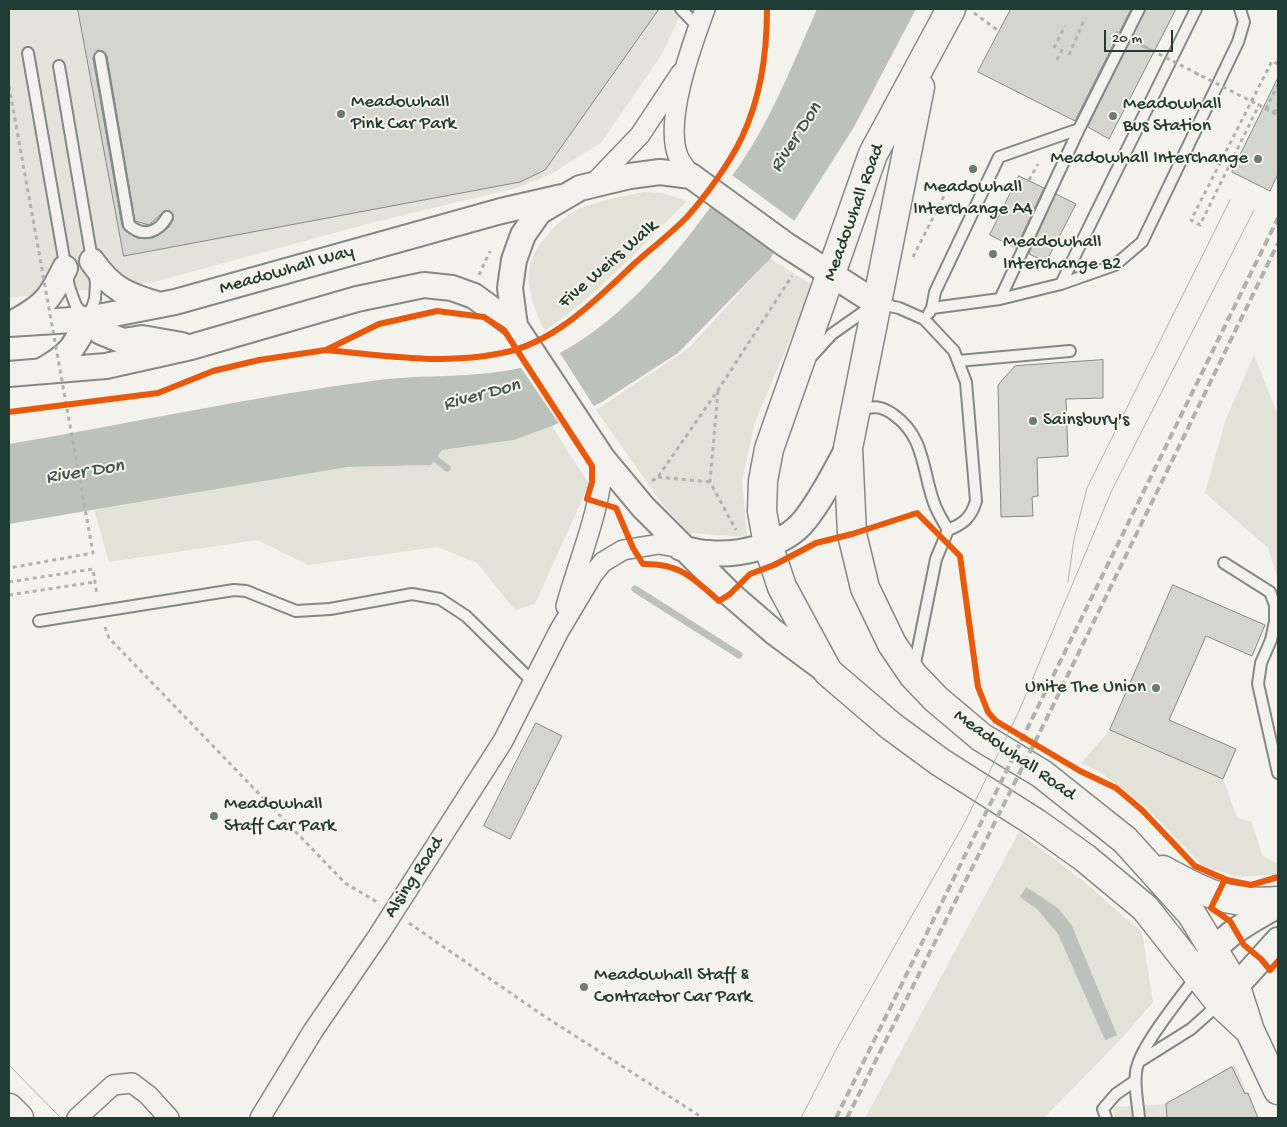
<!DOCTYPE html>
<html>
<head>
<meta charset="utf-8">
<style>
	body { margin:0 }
	#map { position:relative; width:1287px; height:1127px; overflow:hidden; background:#f4f2ec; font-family:"Gochi Hand",sans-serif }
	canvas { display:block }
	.frame { position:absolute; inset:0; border:10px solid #1f3d34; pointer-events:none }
	.scale { position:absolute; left:1104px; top:30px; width:69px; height:22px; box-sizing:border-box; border:2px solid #1f3d34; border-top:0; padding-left:6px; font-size:15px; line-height:18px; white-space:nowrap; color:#1f3d34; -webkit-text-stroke:4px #f7f3e8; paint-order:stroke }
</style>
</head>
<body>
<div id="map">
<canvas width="1287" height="1127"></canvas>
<div class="frame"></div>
<div class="scale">20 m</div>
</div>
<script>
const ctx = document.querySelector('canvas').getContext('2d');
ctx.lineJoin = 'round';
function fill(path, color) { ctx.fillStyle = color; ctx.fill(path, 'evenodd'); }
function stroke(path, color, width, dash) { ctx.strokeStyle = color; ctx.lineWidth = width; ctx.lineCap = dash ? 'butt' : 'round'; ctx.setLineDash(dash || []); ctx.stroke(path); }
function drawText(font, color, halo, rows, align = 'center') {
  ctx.font = font + ' "Gochi Hand",sans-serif'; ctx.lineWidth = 4; ctx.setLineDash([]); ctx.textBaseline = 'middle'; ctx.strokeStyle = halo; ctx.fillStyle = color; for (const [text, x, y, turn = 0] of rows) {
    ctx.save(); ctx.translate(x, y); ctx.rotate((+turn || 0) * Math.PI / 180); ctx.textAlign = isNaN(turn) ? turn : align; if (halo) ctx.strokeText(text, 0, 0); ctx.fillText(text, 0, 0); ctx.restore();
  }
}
fill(new Path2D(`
	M9,9H683L662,54L602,142L553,173L517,188L375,222L150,283L9,298Z
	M1235,1064L1258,1118H1115L1113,1107L1166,1104Z`), '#e4e3db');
fill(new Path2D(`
	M644,192L663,193L687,201C642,246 598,294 545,331C527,294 518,265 550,232C556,225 564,217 573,212C594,201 620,197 644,192Z
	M770,259L813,285L755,422L742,480L747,537L689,533L660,501L596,410L689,348Z
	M1254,355L1278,415V579L1268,548L1205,493L1225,421Z
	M552,426L589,484L535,604L515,610L477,563L437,547L308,565L257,540L109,562L94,510L348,467L431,465L442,450L514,440Z
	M1110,730L1223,779L1237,818L1252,822L1262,855L1278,864V874L1237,877L1202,865L1148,809L1103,774L1081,763Z
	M1019,832L1083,881L1142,932L1153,1002L1121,1039L1044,1118H865Z`), '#e2e2d9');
fill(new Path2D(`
	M817,9H916L854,127L770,259L678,353L602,402L552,426L514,440L442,450L431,465L348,467L9,524V444C132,423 255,396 379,380C434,373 502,381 552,357C634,317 701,225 750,149C776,107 797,54 817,9Z
	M1026,887L1058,908L1072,926L1117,1035L1105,1040L1058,934L1037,909L1020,897Z`), '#bcc2b9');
fill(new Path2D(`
	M729,173L796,222L776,254L707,204Z
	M558,350L595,408L560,425L519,365Z`), '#f4f2ec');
stroke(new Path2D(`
	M429,454L447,468
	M635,589L739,655`), '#bcc2b9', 7);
const building = new Path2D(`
	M78,9H659L545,170L520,182L124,256ZM98,50L103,51L107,56L135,221L149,225L164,211H170L173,214V220L169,227L153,238H137L125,230L122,226L93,58Z
	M1011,9H1131L1075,121L978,72Z
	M1146,9H1176L1109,139L1088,127Z
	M1278,78V174L1270,191L1232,172Z
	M1019,176L1044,188L1016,248L990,235Z
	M1056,194L1076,204L1046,262L1029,254Z
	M1103,360V398L1066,399L1068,456L1037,458L1038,496L1032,497L1033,516L1001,517L998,385L1015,366Z
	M1173,585L1265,625L1252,656L1206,636L1169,720L1236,749L1223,779L1110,730Z
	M536,723L562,736L510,839L484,826Z
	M1232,1067L1245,1094L1248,1093L1258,1118H1167L1166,1104Z`);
fill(building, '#d5d5d0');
stroke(building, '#848985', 1);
const service = new Path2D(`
	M681,9L699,28
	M28,53L69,287L76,306L88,319L95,299L96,283L59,66
	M100,57L129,225C143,238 159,232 167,217
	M1061,284L1196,9
	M1000,299L1079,129L1139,9
	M932,308L1000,299L1061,284L1115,265L1142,242L1238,42L1244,22L1240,9
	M929,313L932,308L935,292L999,157L1079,129
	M811,357L832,334L876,303L899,308L924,319L954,351L966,382L976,501C971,518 963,524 948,530L936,559L914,668
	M958,361L1070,351
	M859,411C873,405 882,406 894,415C925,437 922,470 934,503C937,512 943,521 948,530
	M1224,563L1270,592L1275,605V621L1271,640L1261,663L1258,684L1278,773
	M39,621L234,590L246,591L296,611L330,609L412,594L440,599L466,616L533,682
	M1140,1061L1191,1029L1219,1004
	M1106,1118L1103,1109L1116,1094L1135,1081
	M1139,1118C1138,1104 1134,1087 1136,1072C1139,1047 1181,998 1197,975`);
const minor = new Path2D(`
	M691,176C687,170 681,163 678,156C664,119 692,45 705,9
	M594,183L640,135L681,73
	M566,606C579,559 602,507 603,459
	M77,1118L113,1085L132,1083L148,1095L169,1118
	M260,1118L313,1031L378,936L503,741L559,631L593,574L603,562L623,550L659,544L681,548`);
const tertiary = new Path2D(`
	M92,261C111,289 128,296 160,305
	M88,319L101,332L123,341L142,338L182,345
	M15,322C45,305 50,299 65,268
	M9,324L88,319L175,302L501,211L562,197
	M515,326L510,288L514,260L523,235L539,212L580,188L630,176L660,172L691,176L786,245L876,303
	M41,371C69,356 75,347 88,319
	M9,374L106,366L191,347L357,299L424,285L452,288L474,296L515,326L603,459L643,507L730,594L774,632L828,672
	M681,548C690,550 699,553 708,553C738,556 784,546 804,521C822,499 834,473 848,448
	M1203,965C1222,934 1248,923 1278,905
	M1224,1000L1278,940`);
const primary = new Path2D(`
	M951,9L873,154L769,449L763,481L762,511L768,545L782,587L828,672L891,726L940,762L1036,823L1085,858L1145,908L1220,1003L1250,1031
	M920,87L848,448L852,534L865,588L892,644L913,675L936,699L981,737L1042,774L1125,840L1191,913L1236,987L1250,1031L1278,1090
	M1163,870C1206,894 1228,905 1278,901`);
const trunk = new Path2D(`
	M9,1108L19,1118`);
stroke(service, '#848985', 14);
stroke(minor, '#848985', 22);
stroke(tertiary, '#848985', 28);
stroke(primary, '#848985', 31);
stroke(trunk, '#848985', 31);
stroke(new Path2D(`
	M974,13L1000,32
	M1141,45L1154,52
	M1054,48L1065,26
	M1069,55L1085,18
	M1057,60L1063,48
	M1278,64L1272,61L1191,220L1200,225L1259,105L1278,115
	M1195,73L1203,77
	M1266,109L1278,85
	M1274,113L1278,104
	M1029,180L1038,164
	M913,257L944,196
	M479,275L490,251
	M718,391L710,482L736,530
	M658,477L710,482
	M652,481L658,477L718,390L792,276
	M9,582L93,569L97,595
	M9,595L95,582
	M105,627L109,638L345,883L377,902
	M409,923L541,1014L703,1118`), '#b0b2ae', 3, [4, 4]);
stroke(service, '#f2f1ed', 10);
stroke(minor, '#f2f1ed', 19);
stroke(tertiary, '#f2f1ed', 24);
stroke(primary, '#f2f1ed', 28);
stroke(trunk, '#f2f1ed', 28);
stroke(new Path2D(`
	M1068,582L1074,539L1087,488L1230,200
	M9,1065L61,1118
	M801,1118L838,1046L965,822L1019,711L1112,490L1254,210`), '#b0b2ae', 1);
stroke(new Path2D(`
	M836,1118L1278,218
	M847,1118L1044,724L1278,243`), '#b0b2ae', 4, [8, 4]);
stroke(new Path2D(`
	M1116,32L1278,115
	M9,86L93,553L9,568`), '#b0b2ae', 3, [4, 4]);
stroke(new Path2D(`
	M326,350C385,356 444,365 502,353C555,343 598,298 635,263C652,248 670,234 686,218C705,197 730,163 742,137C761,97 767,53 767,9
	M9,412L158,393L213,371L259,360L326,350L379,324L437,311L484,317L504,330L592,466V482L587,499L616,508L633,548L643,564C680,563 693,578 719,601L730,594L750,574L774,565L816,543L852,534L917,513L960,556L978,687L988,712L996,721L1080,771L1116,788L1142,810L1195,866L1227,880L1251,885L1278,877
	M1225,879L1211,908L1230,921L1244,945L1261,959L1270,970L1278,961`), '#e8590c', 6);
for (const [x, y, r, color] of [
	[341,114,5,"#6a7c74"],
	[1113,116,5,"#6a7c74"],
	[1258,159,5,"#6a7c74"],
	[973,169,5,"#6a7c74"],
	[993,254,5,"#6a7c74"],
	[1033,421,5,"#6a7c74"],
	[1156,688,5,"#6a7c74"],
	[214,816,5,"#6a7c74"],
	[584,987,5,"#6a7c74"]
]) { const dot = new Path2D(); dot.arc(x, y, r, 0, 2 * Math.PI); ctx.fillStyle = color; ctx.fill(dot); stroke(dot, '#f7f3e8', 2); }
drawText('19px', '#1f3d34', '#f7f3e8', [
	["Meadowhall",351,103],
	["Pink Car Park",351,125],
	["Meadowhall",1123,105],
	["Bus Station",1123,127],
	["Meadowhall Interchange",1248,159,"right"],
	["Meadowhall",973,188,"center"],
	["Interchange A4",973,210,"center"],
	["Meadowhall",1003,243],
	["Interchange B2",1003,265],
	["Sainsbury's",1043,421],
	["Unite The Union",1146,688,"right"],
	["Meadowhall",224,805],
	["Staff Car Park",224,827],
	["Meadowhall Staff &",594,976],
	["Contractor Car Park",594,998]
], 'left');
drawText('19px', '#1f3d34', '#f7f3e8', [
	["Meadowhall Road",855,213,-70],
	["Five Weirs Walk",609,265,-41],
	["Meadowhall Way",287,271,-16],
	["Meadowhall Road",1014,756,35],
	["Alsing Road",415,878,-57]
]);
drawText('italic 20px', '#405950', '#f7f3e8', [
	["River Don",797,138,-57],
	["River Don",482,396,-15],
	["River Don",85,473,-9]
]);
</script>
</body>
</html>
